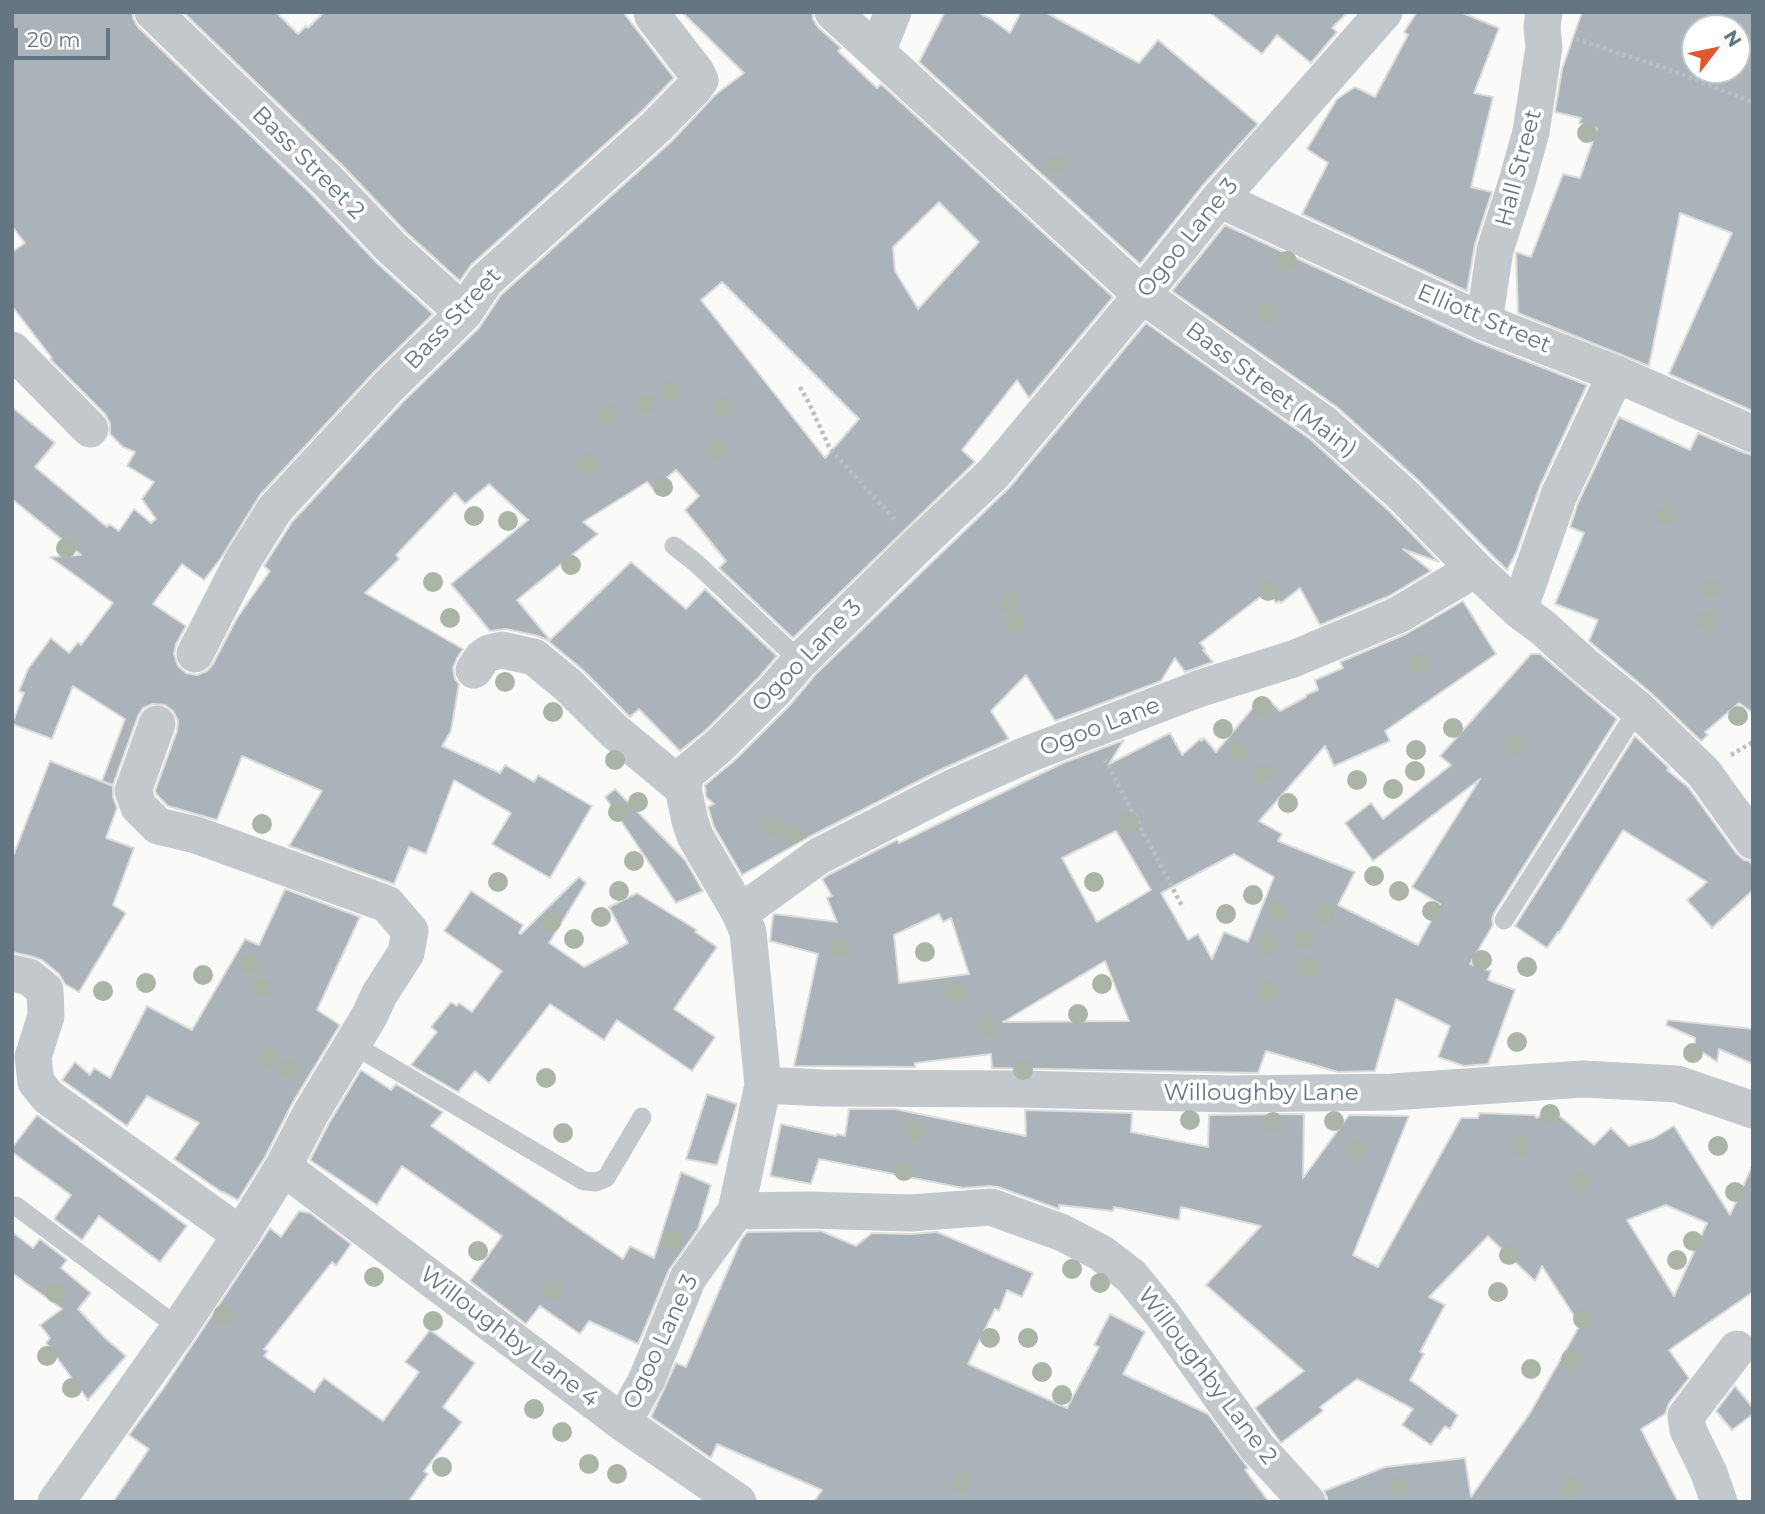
<!DOCTYPE html>
<html>
<head>
<meta charset="utf-8">
<style>
	body { margin:0 }
	#map { position:relative; width:1765px; height:1514px; overflow:hidden; background:#fafaf8; font-family:Montserrat,sans-serif }
	canvas { display:block }
	.frame { position:absolute; inset:0; border:14px solid #657683; pointer-events:none }
	.north { position:absolute; left:1681px; top:14px; width:70px; height:70px; box-sizing:border-box; background:#fff; border:2px solid #c1c8cd; border-radius:50%; rotate:58deg; font-size:19px; font-weight:700; line-height:28px; text-align:center; color:#657683 }
	.north::after { content:''; display:block; margin:auto; width:24px; height:32px; background:#e4572e; clip-path:polygon(50% 0,100% 100%,50% 72%,0 100%) }
	.scale { position:absolute; left:14px; top:28px; width:96px; height:32px; box-sizing:border-box; border:4px solid #657683; border-top:0; padding-left:9px; font-size:21px; line-height:24px; white-space:nowrap; color:#657683; -webkit-text-stroke:5px #fff; paint-order:stroke }
</style>
</head>
<body>
<div id="map">
<canvas width="1765" height="1514"></canvas>
<div class="frame"></div>
<div class="north">N</div>
<div class="scale">20 m</div>
</div>
<script>
const ctx = document.querySelector('canvas').getContext('2d');
ctx.lineJoin = 'round';
function fill(path, color) { ctx.fillStyle = color; ctx.fill(path, 'evenodd'); }
function stroke(path, color, width, dash) { ctx.strokeStyle = color; ctx.lineWidth = width; ctx.lineCap = dash ? 'butt' : 'round'; ctx.setLineDash(dash || []); ctx.stroke(path); }
function drawText(font, color, halo, rows, align = 'center') {
  ctx.font = font + ' Montserrat,sans-serif'; ctx.lineWidth = 7; ctx.setLineDash([]); ctx.textBaseline = 'middle'; ctx.strokeStyle = halo; ctx.fillStyle = color; for (const [text, x, y, turn = 0] of rows) {
    ctx.save(); ctx.translate(x, y); ctx.rotate((+turn || 0) * Math.PI / 180); ctx.textAlign = isNaN(turn) ? turn : align; if (halo) ctx.strokeText(text, 0, 0); ctx.fillText(text, 0, 0); ctx.restore();
  }
}
const building = new Path2D(`
	M12,12H133V18L138,27L312,195L377,263L433,314L374,372L260,495L221,558L204,580L182,564L153,604L186,626L176,644L174,654L178,666L186,673L197,675L207,671L213,664L237,618L270,571L264,566L292,522L404,401L479,328L501,295L671,142L715,95L744,73L682,12H813V19L818,27L841,48L838,51L877,88L881,84L1113,297L1029,398L1017,380L962,450L975,462L793,638L719,568L726,561L685,510L699,496L676,470L653,489L647,482L583,522L598,534L517,600L550,640L631,562L686,609L705,589L777,656L760,676L706,730L680,751L639,709L630,717L583,670L547,640L538,636L506,629L490,631L451,584L528,520L489,484L465,504L455,493L396,555L399,559L365,593L463,649L457,658L453,668L455,679L459,684L451,731L442,746L500,773L505,765L534,782L538,775L592,806L550,878L492,844L511,813L454,780L426,854L409,847L394,884L289,846L322,791L242,756L217,820L168,806L157,795L155,791L177,731L178,721L173,711L165,705L153,704L143,708L138,716L113,785L102,781L125,719L73,686L52,739L12,724L24,693L19,691L28,669L51,638L69,653L78,642L81,645L113,603L50,557L81,555L12,499V407L55,443L35,467L107,527L109,524L119,531L134,509L151,523L156,519L142,499L154,482L127,466L135,452L123,447L110,434V423L105,414L50,359L52,358L12,306V252L25,243L12,226ZM939,202L979,242L918,309L895,271L893,247ZM722,282L859,419L825,458L701,300Z
	M183,12H276L298,34L306,26L308,28L324,12H623L674,78L642,111L471,265L460,281L407,233L342,165Z
	M945,12H977L991,19L1010,33L1021,12H1045L1139,63L1158,40L1258,124L1203,185L1140,264L919,62Z
	M1209,12H1348L1332,28L1337,32L1311,63L1277,35L1262,54Z
	M1417,12H1460L1499,28L1474,93L1493,97L1471,187L1492,192L1475,244L1467,291L1302,214L1328,163L1307,149L1337,99L1355,87L1375,97L1408,35L1404,32Z
	M1582,12H1753V411L1669,374L1732,233L1680,213L1649,366L1518,313L1516,252L1531,257L1563,174L1580,178L1597,129L1579,123L1581,118L1555,112L1562,69ZM1695,28H1737V70H1695Z
	M1225,225L1475,341L1587,385L1540,486L1516,553L1507,570L1418,480L1337,407L1172,291Z
	M1146,323L1310,439L1389,511L1439,562L1403,549L1431,571L1389,596L1320,625L1300,588L1281,603L1279,601L1276,603L1268,591L1200,643L1205,649L1203,650L1213,662L1185,672L1175,658L1161,681L1055,721L1026,675L991,711L1009,739L940,770L809,837L742,875L714,827L708,807L714,804L706,797L705,785L735,760L790,705L815,675L1009,488Z
	M1619,417L1690,450L1698,433L1745,453L1753,455V713L1739,703L1705,732L1708,735L1701,741L1651,693L1589,641L1598,620L1555,604L1584,533L1570,527L1578,503Z
	M1463,601L1496,654L1385,731L1390,741L1334,766L1325,746L1259,821L1282,834L1278,841L1355,872L1338,905L1418,945L1440,904L1412,887L1480,779L1373,861L1345,823L1371,803L1383,819L1451,765L1440,756L1531,654H1540L1617,719L1494,913L1492,919L1493,925L1470,964L1491,971L1488,980L1515,990L1488,1064L1464,1066L1438,1057L1450,1026L1396,999L1375,1071L1338,1072L1266,1051L1258,1073L992,1068L991,1054L915,1063V1067L794,1066L818,954L770,941L773,915L775,914L837,922L827,898L832,896L822,879L830,874L897,840L899,843L1063,763L1124,740L1109,764L1170,733L1182,755L1200,739L1201,741L1204,738L1216,752L1261,698L1267,704L1270,701L1280,711L1306,697V695L1318,690L1315,680L1343,668L1340,662L1406,634ZM1116,831L1151,890L1097,922L1062,858ZM1234,854L1274,877L1248,942L1224,932L1212,959L1198,934L1188,940L1161,893ZM939,914L943,922L951,918L969,974L899,983L894,935ZM1105,961L1129,1021L1003,1022Z
	M1635,736L1669,768L1667,770L1688,787L1736,853L1744,860L1749,861L1753,866V890L1712,928L1687,900L1707,882L1623,830L1559,933L1558,932L1547,948L1515,926Z
	M50,761L113,786V797L117,808L106,838L134,848L113,905L126,913L79,992L65,984L59,974L42,960L34,957L12,952V859Z
	M615,789L685,860L703,891L676,903L605,797Z
	M579,877L586,883L549,943L584,967L628,943L609,907L637,893L697,930L695,932L717,947L674,1009L715,1037L692,1071L617,1020L604,1040L550,1004L489,1083L475,1071L458,1092L411,1065L437,1032L431,1027L451,1002L457,1006L459,1003L472,1012L502,971L444,931L471,891L523,925L519,933L521,934Z
	M285,889L360,917L317,1010L340,1025L293,1102L265,1157L238,1200L223,1192V1193L174,1159L199,1123L147,1096L127,1126L62,1080L75,1062L90,1075L94,1068L110,1078L147,1006L192,1030L245,939L259,945Z
	M1668,1020L1753,1029V1064L1719,1049L1717,1062L1695,1047V1038L1666,1025Z
	M361,1070L391,1090L396,1084L443,1112L431,1126L623,1259L630,1246L654,1258L681,1172L711,1185L698,1229L669,1270L638,1344L589,1321L580,1334L540,1306L526,1324L470,1281L502,1236L402,1166L377,1205L310,1160L329,1123Z
	M707,1094L737,1104L717,1165L686,1159Z
	M849,1109H895L1026,1136L1025,1110L1132,1113L1131,1132L1208,1147L1209,1115L1304,1114L1303,1178L1349,1115L1409,1116L1353,1255L1378,1267L1461,1118H1478L1479,1113L1534,1115L1537,1118L1539,1116L1561,1117L1594,1145L1611,1128L1629,1146L1654,1138L1674,1126L1730,1215L1753,1164V1292L1669,1350L1689,1378L1669,1403L1665,1414L1641,1429L1678,1502H1327V1497L1324,1491L1385,1467L1465,1458L1471,1497L1530,1413L1580,1325L1542,1266L1535,1281L1488,1236L1429,1297L1445,1305L1420,1352L1424,1354L1410,1380L1458,1415L1450,1429L1445,1426L1431,1445L1402,1425L1413,1409L1357,1379L1320,1407L1323,1411L1281,1443L1255,1408L1304,1371L1206,1285L1261,1226L1181,1207L1179,1220L1114,1207L1113,1211L1059,1205V1209L998,1187L989,1186L963,1188L819,1159L811,1184L770,1176L781,1124L836,1136L837,1134L845,1136ZM1666,1205L1707,1223L1674,1296L1627,1220Z
	M37,1115L187,1226L160,1262L99,1216L82,1240L54,1219L71,1195L12,1152V1148Z
	M299,1211L310,1213L351,1244L336,1266L332,1262L264,1349L268,1351L264,1356L314,1392L324,1378L383,1421L419,1372L405,1362L430,1330L475,1363L443,1407L462,1422L424,1471L428,1474L408,1502H113L149,1449L129,1435L163,1389L270,1228L281,1237Z
	M821,1231L856,1246L872,1233L911,1234L937,1232L1033,1273L1022,1297L1007,1290L999,1311L995,1309L968,1364L1067,1408L1099,1347L1094,1345L1110,1314L1145,1332L1123,1374L1208,1414L1248,1468L1245,1470L1269,1502H814L822,1490L717,1444L711,1458L651,1417L676,1363L686,1367L741,1240L747,1232Z
	M12,1232L33,1248L40,1239L67,1260L61,1268L91,1293L78,1309L105,1338L126,1356L88,1400L46,1343L50,1338L40,1325L62,1309L12,1273Z
	M1735,1386L1753,1408V1414L1732,1430L1716,1411Z`);
fill(building, '#aab3b9');
stroke(building, '#dcdcda', 2);
stroke(new Path2D(`
	M1576,39L1662,67L1753,102
	M800,387L809,403L830,449L896,521
	M1731,755L1753,742
	M1105,759L1183,908`), '#bbbfc2', 4.5, [3.5, 3.5]);
stroke(new Path2D(`
	M674,546L696,563L800,661
	M1504,920L1638,709
	M352,1044L584,1181L596,1182L606,1178L642,1117
	M16,1206L179,1328`), '#c3c8cc', 19);
stroke(new Path2D(`
	M153,12L327,180L392,248L464,313
	M833,12L1142,295L1323,423L1404,496L1475,569L1519,610L1542,627L1583,664L1638,709L1704,773L1753,841
	M877,52L893,12
	M1219,199L1484,322L1616,374L1753,434
	M1484,322L1495,250L1517,182L1531,132L1544,47L1542,27L1544,12
	M12,350L90,429
	M1519,610L1559,495L1616,374
	M195,654L242,562L275,509L389,386L464,313L485,281L657,126L695,87L700,80L696,72L653,16L652,12
	M474,670L482,658L489,653L502,650L534,657L568,685L613,730L683,788
	M740,913L819,856L950,789L1026,755L1201,688L1293,659L1398,615L1475,569
	M12,973L29,977L45,990L46,1016L33,1057L36,1082L48,1097L241,1235
	M763,1085L823,1088L1019,1089L1229,1094L1392,1092L1583,1079L1677,1084L1753,1110
	M283,1167L623,1423L738,1502
	M736,1211L808,1210L911,1213L991,1207L1063,1233L1101,1253L1131,1276L1163,1315L1257,1447L1307,1502
	M623,1423L647,1379L688,1278L736,1211L763,1085L748,932L740,913L695,836L690,821L683,788L685,779L688,772L720,745L775,690L800,661L918,545L994,473L1142,295L1219,199L1384,12
	M56,1502L179,1328L241,1235L283,1167L311,1113L370,1015L379,995L406,953L410,931L387,904L196,835L158,826L139,807L133,791L157,724
	M1719,1502L1709,1473L1688,1430L1686,1416L1737,1349`), '#c3c8cc', 37);
ctx.fillStyle = '#aab4a7';
for (const [x, y] of [
	[1587,133],
	[1055,164],
	[1287,261],
	[1267,313],
	[670,390],
	[645,404],
	[724,408],
	[608,415],
	[717,450],
	[587,464],
	[663,487],
	[1666,515],
	[474,516],
	[508,521],
	[66,548],
	[571,565],
	[433,582],
	[1710,588],
	[1268,591],
	[1009,602],
	[450,618],
	[1706,621],
	[1016,623],
	[1419,664],
	[505,682],
	[1262,706],
	[553,712],
	[1738,716],
	[1453,728],
	[1223,729],
	[1515,745],
	[1416,750],
	[1237,752],
	[615,760],
	[1415,771],
	[1263,773],
	[1357,780],
	[1393,789],
	[638,802],
	[1288,803],
	[618,812],
	[1129,822],
	[262,824],
	[772,826],
	[793,834],
	[634,861],
	[1374,876],
	[498,882],
	[1094,882],
	[619,891],
	[1399,891],
	[1253,895],
	[1432,911],
	[1277,912],
	[1226,914],
	[1324,915],
	[601,917],
	[551,922],
	[574,939],
	[1304,939],
	[1267,945],
	[840,947],
	[925,952],
	[1482,960],
	[250,963],
	[1308,967],
	[1527,967],
	[203,975],
	[146,983],
	[1102,984],
	[261,988],
	[103,991],
	[955,992],
	[1268,992],
	[1078,1014],
	[987,1026],
	[1517,1042],
	[1693,1053],
	[269,1058],
	[289,1069],
	[1023,1070],
	[546,1078],
	[1550,1114],
	[1190,1120],
	[1334,1121],
	[1273,1122],
	[915,1130],
	[563,1133],
	[1520,1146],
	[1718,1146],
	[1355,1149],
	[904,1171],
	[1579,1181],
	[1735,1192],
	[672,1240],
	[1693,1241],
	[478,1251],
	[1509,1255],
	[1677,1260],
	[1072,1269],
	[374,1277],
	[1100,1283],
	[553,1290],
	[1498,1292],
	[56,1293],
	[223,1315],
	[1583,1319],
	[433,1321],
	[990,1338],
	[1028,1338],
	[47,1356],
	[1571,1359],
	[1531,1369],
	[1042,1372],
	[72,1388],
	[1062,1395],
	[534,1409],
	[562,1432],
	[589,1464],
	[442,1467],
	[617,1474],
	[961,1482],
	[1399,1487],
	[1572,1488]
]) { ctx.beginPath(); ctx.arc(x, y, 10, 0, 2 * Math.PI); ctx.fill(); }
drawText('23px', '#657683', '#fff', [
	["Bass Street 2",308,163,45],
	["Hall Street",1519,168,-75],
	["Ogoo Lane 3",1188,238,-51],
	["Bass Street",453,319,-47],
	["Elliott Street",1484,319,23],
	["Bass Street (Main)",1271,390,37],
	["Ogoo Lane 3",807,656,-46],
	["Ogoo Lane",1100,727,-21],
	["Willoughby Lane",1261,1093],
	["Willoughby Lane 4",509,1337,37],
	["Ogoo Lane 3",661,1342,-65],
	["Willoughby Lane 2",1207,1376,53]
]);
</script>
</body>
</html>
